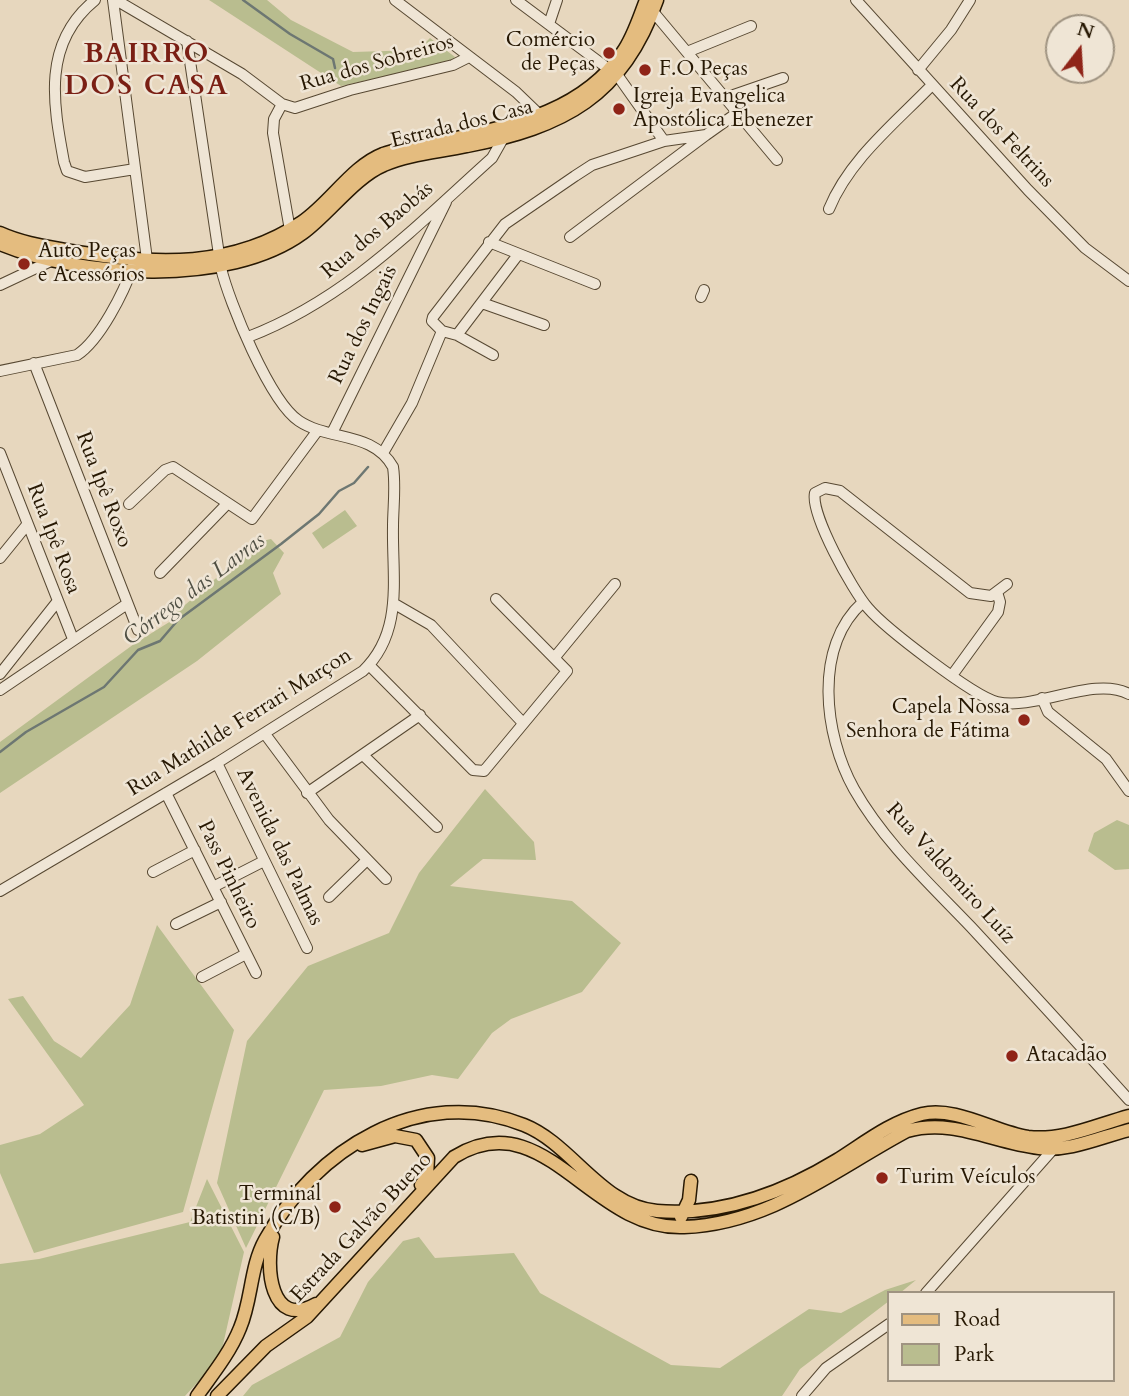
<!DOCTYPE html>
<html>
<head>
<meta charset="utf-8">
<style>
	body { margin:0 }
	#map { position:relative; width:1129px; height:1396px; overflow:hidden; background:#e7d7be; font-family:Cardo,serif }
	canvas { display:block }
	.legend { position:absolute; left:887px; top:1291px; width:228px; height:91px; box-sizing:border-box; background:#efe5d5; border:2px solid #9f9381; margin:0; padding:9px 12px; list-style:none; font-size:21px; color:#271803 }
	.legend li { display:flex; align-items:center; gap:14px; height:35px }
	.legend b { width:35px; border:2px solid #9f9381 }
	.north { position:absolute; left:1045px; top:14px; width:70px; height:70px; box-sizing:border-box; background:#efe5d5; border:2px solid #9f9381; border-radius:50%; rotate:17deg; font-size:19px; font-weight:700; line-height:28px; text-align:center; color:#271803 }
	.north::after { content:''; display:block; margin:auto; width:24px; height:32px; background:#8f2418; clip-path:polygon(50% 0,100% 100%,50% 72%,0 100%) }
</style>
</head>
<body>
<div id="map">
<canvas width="1129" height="1396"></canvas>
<ul class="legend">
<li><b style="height:9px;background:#e4bc7f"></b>Road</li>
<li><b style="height:19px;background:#b9bd8f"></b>Park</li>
</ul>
<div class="north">N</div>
</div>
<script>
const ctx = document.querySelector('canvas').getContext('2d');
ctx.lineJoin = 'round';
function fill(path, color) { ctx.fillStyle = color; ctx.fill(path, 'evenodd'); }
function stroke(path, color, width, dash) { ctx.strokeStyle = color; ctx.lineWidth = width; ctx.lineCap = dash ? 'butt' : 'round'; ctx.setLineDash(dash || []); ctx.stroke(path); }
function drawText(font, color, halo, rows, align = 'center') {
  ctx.font = font + ' Cardo,serif'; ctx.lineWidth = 5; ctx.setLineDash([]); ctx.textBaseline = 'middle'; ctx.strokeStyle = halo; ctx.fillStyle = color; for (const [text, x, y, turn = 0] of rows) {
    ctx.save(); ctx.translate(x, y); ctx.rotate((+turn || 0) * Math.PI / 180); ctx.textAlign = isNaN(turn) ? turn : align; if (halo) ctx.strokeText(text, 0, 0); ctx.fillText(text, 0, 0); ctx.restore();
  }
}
fill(new Path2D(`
	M209,0H267L291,20L353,52L418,50L430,38L455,57L450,62L341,86Z
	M345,510L357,526L323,549L312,533Z
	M271,539L284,553L273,573L281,594L197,661L0,793V742L134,644L171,621V617L258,542Z
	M485,789L534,842L536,860L483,859L450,886L572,901L621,943L582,992L511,1019L492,1033L458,1079L432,1075L381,1086L324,1090L246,1248L217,1183L247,1041L308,966L389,933L419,873Z
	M1117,820L1129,825V869L1115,870L1088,851L1094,833Z
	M157,925L234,1030L183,1212L34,1253L0,1173V1145L40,1134L84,1105L8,999L23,996L54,1041L81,1058L130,1005Z
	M207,1179L244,1252L220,1358L185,1396H0V1264L39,1259L190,1222Z
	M419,1237L435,1258L514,1253L540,1293L671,1365L720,1368L809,1309L841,1313L885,1290L916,1280L900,1293H889V1301L800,1369L782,1396H243L252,1385L340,1337L368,1282L403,1241Z`), '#b9bd8f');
stroke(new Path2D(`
	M243,0L290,34L333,59L335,68
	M0,752L26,732L104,687L138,650L160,641L178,620L281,544L319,514L339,491L354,483L368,467`), '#6d7772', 2.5);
const minor = new Path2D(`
	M95,0C42,43 53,103 64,162L67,171L85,177L135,169
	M113,0L148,267
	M116,0L242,74L282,104L295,108L350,90L453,65L469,57
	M395,0L516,92L542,117
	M516,0L618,76L664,141
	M856,0L1028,190L1085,248L1129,281
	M650,8L777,160
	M549,24L557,0
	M687,52L751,26
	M918,70L951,30L970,0
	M725,98L783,78
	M282,104L274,119L273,133L291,236
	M829,209C849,160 894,124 931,86
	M570,237L706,135
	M489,242L595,284
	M0,285L53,260
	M701,297L704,290
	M482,303L544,325
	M442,331L432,321L433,317L505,224L575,176L592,165L664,141L706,135L737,113
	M442,331L457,335L493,355
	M457,335L517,256
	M248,337C347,299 415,227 492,158L505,135
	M34,363L138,630
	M0,371L77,355C100,340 124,292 133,266
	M333,431L446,202
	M0,453L73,639
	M383,453L412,403L442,331
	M129,504L165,470L173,467L252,519L318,430
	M0,558L26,526
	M160,573L226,505
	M1007,584L991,596L970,593L840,491L825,488L815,493C810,514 853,591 868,608C885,628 973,696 997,702C1036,711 1094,675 1129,694
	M863,602C813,647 824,735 854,789C884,842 930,884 971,927C1024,984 1077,1042 1129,1100
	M393,603L431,625L523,723
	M555,657L615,584
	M369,665L473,770L484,771L567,671L496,599
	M0,674L57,602
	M953,674L998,612L1000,602L997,592
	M0,690L127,604
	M1042,698L1048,712L1106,759L1129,791
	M265,734L329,820L386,879
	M363,755L437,827
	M217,763L307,948
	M166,793L256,973
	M307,793L420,715
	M153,872L195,850
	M213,887L264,861
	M0,891L217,763L363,671C404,632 392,578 393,527C393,507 396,487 393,467C373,431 329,441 299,421C270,402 229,302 221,268L187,41
	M329,897L367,860
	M176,924L221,902
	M202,977L246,954
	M926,1293L1055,1147
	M802,1396L826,1368L889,1324`);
const major = new Path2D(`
	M0,233C24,244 51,247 77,252C156,265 233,268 302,222C330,203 352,166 383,154C406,146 432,143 456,138C517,125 585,108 622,53C633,38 639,18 646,0
	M0,244C81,278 229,287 303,233C329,214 355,177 384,165C409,154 440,152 467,146C564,127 623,97 657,0
	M362,1145L395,1136L416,1140L428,1158L427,1176L421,1185
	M681,1217L689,1200L691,1181
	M273,1237C265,1266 270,1330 316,1304
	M197,1396C212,1375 230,1353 240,1328C252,1300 250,1267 265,1240C314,1150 420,1083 524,1125C572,1144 602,1207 657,1211C721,1216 783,1193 837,1160C864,1143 890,1122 922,1114C956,1106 995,1132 1028,1137C1063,1141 1096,1125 1129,1116
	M217,1396L266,1346L307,1317L454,1157C545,1101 590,1231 684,1227C770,1224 834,1170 907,1131C954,1118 993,1143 1039,1148C1069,1152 1101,1137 1129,1130`);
stroke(minor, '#574832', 12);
stroke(major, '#271803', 15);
stroke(minor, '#efe5d5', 10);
stroke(major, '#e4bc7f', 12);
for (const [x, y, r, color] of [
	[609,53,7,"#8f2418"],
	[645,70,7,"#8f2418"],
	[619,109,7,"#8f2418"],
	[24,264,7,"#8f2418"],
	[1024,720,7,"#8f2418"],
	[1012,1056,7,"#8f2418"],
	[882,1178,7,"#8f2418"],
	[335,1207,7,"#8f2418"]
]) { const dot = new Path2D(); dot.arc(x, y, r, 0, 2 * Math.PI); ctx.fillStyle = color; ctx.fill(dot); stroke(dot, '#efe5d5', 2.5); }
drawText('21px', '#271803', '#efe5d5', [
	["Comércio",595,41,"right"],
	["de Peças",595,65,"right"],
	["F.O Peças",659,70],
	["Igreja Evangelica",633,97],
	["Apostólica Ebenezer",633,121],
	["Auto Peças",38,252],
	["e Acessórios",38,276],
	["Capela Nossa",1010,708,"right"],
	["Senhora de Fátima",1010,732,"right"],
	["Atacadão",1026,1056],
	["Turim Veículos",896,1178],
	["Terminal",321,1195,"right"],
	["Batistini (C/B)",321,1219,"right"]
], 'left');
drawText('21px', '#271803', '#efe5d5', [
	["Rua dos Sobreiros",377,64,-16],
	["Estrada dos Casa",462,125,-14],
	["Rua dos Feltrins",1001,133,47],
	["Rua dos Baobás",378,231,-40],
	["Rua dos Ingais",364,325,-64],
	["Rua Ipê Roxo",103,490,69],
	["Rua Ipê Rosa",53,539,69],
	["Rua Mathilde Ferrari Marçon",240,723,-32],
	["Avenida das Palmas",279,847,64],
	["Rua Valdomiro Luíz",950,874,48],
	["Pass Pinheiro",228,875,64],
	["Estrada Galvão Bueno",362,1228,-47]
]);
drawText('italic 23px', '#505044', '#efe5d5', [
	["Córrego das Lavras",195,590,-37]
]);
ctx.letterSpacing = '2px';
drawText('bold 28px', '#7a1f14', '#efe5d5', [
	["BAIRRO",147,56],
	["DOS CASA",147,88]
]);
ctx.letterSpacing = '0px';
</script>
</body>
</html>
